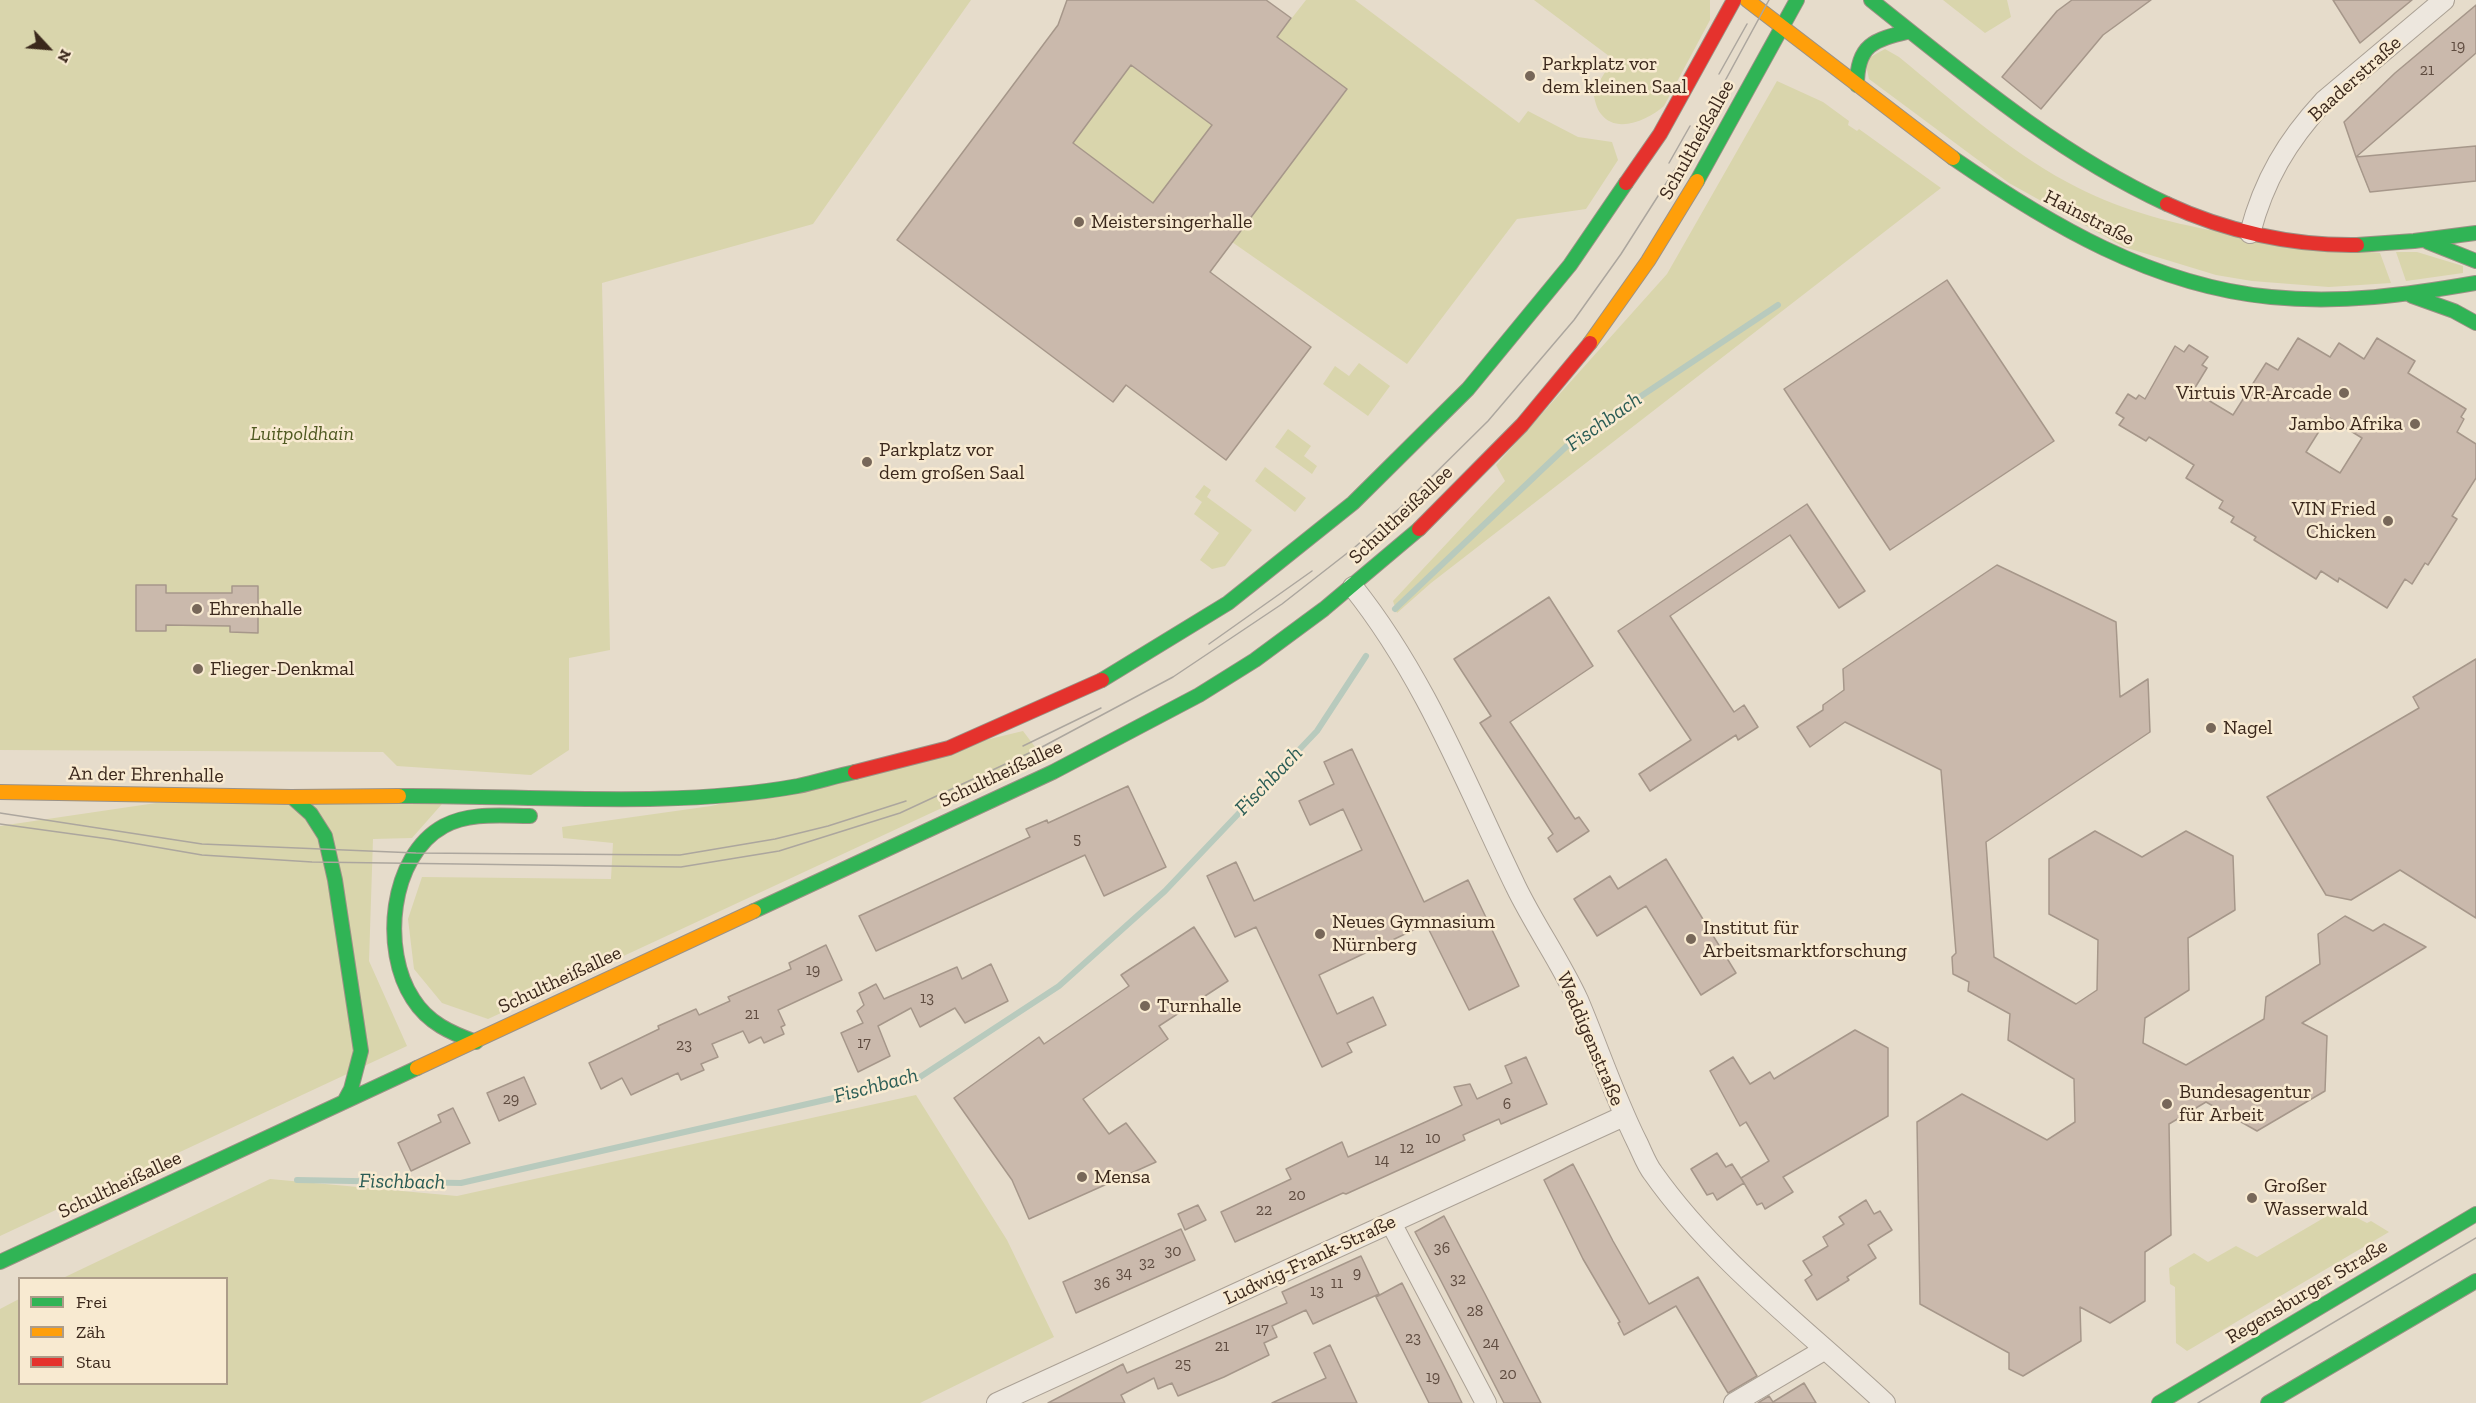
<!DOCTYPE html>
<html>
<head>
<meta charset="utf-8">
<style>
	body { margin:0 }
	#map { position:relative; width:2476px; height:1403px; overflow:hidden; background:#e6dccb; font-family:"Zilla Slab",serif }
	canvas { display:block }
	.legend { position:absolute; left:18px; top:1277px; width:210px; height:108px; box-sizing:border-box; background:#f8ead1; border:2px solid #ac9c89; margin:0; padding:8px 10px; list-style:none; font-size:18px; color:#3b281c }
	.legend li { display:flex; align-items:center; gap:12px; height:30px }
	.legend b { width:30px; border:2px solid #ac9c89 }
	.north { position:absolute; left:18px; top:18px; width:60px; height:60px; -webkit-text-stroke:4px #f8ead1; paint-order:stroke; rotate:116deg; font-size:16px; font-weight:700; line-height:24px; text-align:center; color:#3b281c }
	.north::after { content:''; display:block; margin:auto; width:21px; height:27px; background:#3b281c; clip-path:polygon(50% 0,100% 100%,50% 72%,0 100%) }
</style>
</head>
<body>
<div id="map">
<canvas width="2476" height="1403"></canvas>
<ul class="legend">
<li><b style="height:8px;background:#30b455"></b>Frei</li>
<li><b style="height:8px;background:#ff9f0a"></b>Zäh</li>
<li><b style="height:8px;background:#e5322d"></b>Stau</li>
</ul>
<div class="north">N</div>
</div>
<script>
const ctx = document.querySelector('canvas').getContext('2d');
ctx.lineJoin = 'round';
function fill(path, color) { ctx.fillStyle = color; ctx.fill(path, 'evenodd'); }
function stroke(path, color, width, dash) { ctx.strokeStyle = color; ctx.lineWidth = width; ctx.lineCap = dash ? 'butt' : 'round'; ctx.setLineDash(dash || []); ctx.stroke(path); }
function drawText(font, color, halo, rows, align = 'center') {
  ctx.font = font + ' "Zilla Slab",serif'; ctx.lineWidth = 5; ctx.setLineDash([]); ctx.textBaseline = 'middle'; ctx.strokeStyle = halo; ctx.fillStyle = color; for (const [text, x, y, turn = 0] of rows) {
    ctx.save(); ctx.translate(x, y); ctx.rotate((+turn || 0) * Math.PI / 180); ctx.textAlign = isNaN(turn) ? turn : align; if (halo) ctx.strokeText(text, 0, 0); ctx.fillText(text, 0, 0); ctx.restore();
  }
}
fill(new Path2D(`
	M0,0H971L813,224L602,283L610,650L569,658V750L531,775L397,766L383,752L0,750Z
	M1306,0H1355L1519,123L1528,111L1578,137L1612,142L1618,160L1586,209L1517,219L1407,364L1232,242L1347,90L1277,37Z
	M1534,0H1710V20L1664,106C1649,119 1617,135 1601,114C1596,108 1595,100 1593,92L1613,59Z
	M1943,0H2007L2011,17L1985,33Z
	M1885,49L1899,57C1953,101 2006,149 2067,182C2162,234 2274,239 2380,253L2391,283L2329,287L2252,281L2216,275L2124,247L2009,183L1869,79L1865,60Z
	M1131,65L1212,125L1153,203L1073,143Z
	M1777,81L1823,102L1849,121L1848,125L1857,131L1859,129L1941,188L1431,583L1397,613L1393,601L1505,481L1496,465L1667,274Z
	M2396,252H2417L2463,266V273L2406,281Z
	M1359,363L1390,386L1368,416L1323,384L1335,366L1349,376Z
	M1288,429L1311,446L1304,456L1317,466L1312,474L1275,447Z
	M1265,467L1306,498L1295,512L1255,481Z
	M1204,485L1211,490L1207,497L1252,530L1225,566L1212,569L1200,560L1219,533L1194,514L1202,502L1195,497Z
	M1023,731L1045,760L488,1019L442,1003L414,969L408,919L422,877L611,879L613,843L563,838L562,827L711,806Z
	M156,803L442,804L412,838L373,839L369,961L407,1046L0,1236V826Z
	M916,1095L1007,1240L1054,1337L920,1403H0V1309L19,1299L20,1384H226V1278H63L270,1179L457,1196Z
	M2339,1209L2367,1223L2371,1221L2389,1232L2187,1351L2176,1343L2175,1287L2170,1284L2169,1268L2194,1253L2208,1262L2236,1246L2257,1257Z`), '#d9d5ac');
stroke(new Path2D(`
	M1395,609L1569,444L1778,305
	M297,1180L461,1183L917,1079L1059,986L1165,891L1317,731L1366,656`), '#b8cabd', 6);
const building = new Path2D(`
	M1067,0H1266L1291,18L1277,37L1347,89L1210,272L1311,347L1226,460L1126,385L1113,402L897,240L1058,25ZM1131,65L1212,125L1153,203L1073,143Z
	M2072,0H2151L2103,35L2041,109L2002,77L2057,11Z
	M2333,0H2412L2360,43Z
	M2476,5V53L2356,157L2344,122L2395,73Z
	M2476,146V181L2370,192L2356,157Z
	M1947,280L2054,441L1890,550L1784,389Z
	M2298,338L2330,357L2339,343L2364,359L2377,338L2415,361L2408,373L2466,409L2461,417L2464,419L2457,432L2476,444V478L2452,516L2457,519L2428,565L2425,563L2412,584L2405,579L2387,608L2339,578L2338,582L2321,571L2316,579L2254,540L2256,537L2231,522L2234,517L2219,508L2223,501L2186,478L2194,465L2149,437L2146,441L2119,425L2124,418L2116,413L2128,394L2136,399L2139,395L2145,399L2175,346L2184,352L2189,345L2208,357L2202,365L2207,368L2193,391L2233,415L2266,363L2278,370ZM2328,417L2362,438L2340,473L2306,452Z
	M1807,504L1865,591L1839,608L1790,535L1670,616L1734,712L1744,705L1758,727L1738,740L1736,735L1650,791L1639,774L1691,740L1618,631Z
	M1997,565L2116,622L2120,697L2148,679L2150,732L1986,842L1994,957L2076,1004L2097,990L2098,940L2049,914V859L2095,831L2142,857L2186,831L2233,856L2235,910L2188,938L2189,990L2145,1018L2143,1043L2186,1065L2264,1019L2266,997L2320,964L2318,934L2345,916L2373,931L2384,924L2426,947L2302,1023L2327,1036L2325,1091L2257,1131L2206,1102L2169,1124L2171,1235L2145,1252V1301L2110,1323L2080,1307L2081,1341L2023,1376L2009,1369V1353L1920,1304L1917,1122L1962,1094L2047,1140L2075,1122L2074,1079L2008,1040L2010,1014L1968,991L1969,982L1953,974L1952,957L1956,953L1941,770L1845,722L1810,747L1797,727L1823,710V705L1844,690L1843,669Z
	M136,585H166V593H232V586H258V633L230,632V626L166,625V631H136Z
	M1549,597L1593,666L1510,722L1575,819L1579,817L1589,831L1557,852L1548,838L1553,834L1480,723L1491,716L1454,659Z
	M2476,659V918L2400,870L2351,900L2326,895L2267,797L2419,708L2413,697Z
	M1352,749L1424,902L1468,880L1519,986L1469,1010L1426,924L1319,975L1337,1014L1373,997L1386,1025L1347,1043L1352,1052L1322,1067L1256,927L1235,937L1207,876L1236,862L1254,901L1362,850L1343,809L1310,825L1299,801L1334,784L1324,762Z
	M1128,786L1166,867L1104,896L1085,855L876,951L859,916L1030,837L1026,829L1047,820L1048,823Z
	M1666,859L1736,973L1701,995L1646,906L1597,936L1574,899L1610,876L1618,889Z
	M1194,927L1228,981L1159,1026L1168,1039L1083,1099L1109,1134L1126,1123L1156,1162L1029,1219L1012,1180L954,1098L1039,1037L1044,1044L1129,986L1121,975Z
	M826,945L842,980L778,1010L785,1025L781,1027L784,1034L764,1043L761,1037L749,1043L743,1031L712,1044L718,1057L701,1064L704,1070L681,1080L678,1073L631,1095L622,1078L601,1089L589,1063L659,1029L658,1026L696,1009L699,1015L730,1001L728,997L791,969L789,963Z
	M991,964L1008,1001L965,1023L955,1008L920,1027L911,1008L878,1026L890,1056L858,1072L841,1033L863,1023L857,1011L864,1005L859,993L876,984L884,999L957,967L962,979Z
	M1855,1030L1888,1048V1116L1783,1177L1793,1192L1765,1209L1762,1203L1757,1205L1741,1178L1769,1161L1746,1122L1740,1126L1710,1071L1733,1057L1750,1084L1770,1072L1774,1079Z
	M1526,1057L1547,1104L1501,1124L1499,1119L1463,1135L1465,1140L1346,1194L1343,1193L1235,1242L1221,1212L1291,1179L1286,1169L1342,1142L1348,1157L1452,1110L1462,1105L1454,1087L1470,1084L1477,1099L1512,1083L1505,1066Z
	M524,1077L536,1104L499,1121L487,1093Z
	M453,1108L470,1143L411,1171L398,1143L441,1122L438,1115Z
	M1717,1153L1726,1167L1732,1164L1744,1183L1717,1200L1713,1193L1707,1195L1691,1169Z
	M1573,1164L1613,1241L1649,1304L1698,1277L1757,1376L1728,1393L1676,1306L1624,1335L1618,1323L1620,1322L1583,1259L1544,1180Z
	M1866,1200L1874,1214L1880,1211L1892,1230L1868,1245L1876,1258L1847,1277L1849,1280L1817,1300L1805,1280L1812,1275L1803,1261L1828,1246L1823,1237L1844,1224L1839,1217Z
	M1198,1205L1206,1220L1185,1230L1178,1214Z
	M1444,1216L1485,1294L1541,1403H1504L1439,1277L1415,1232Z
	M1181,1229L1195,1260L1076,1313L1063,1282Z
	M1361,1256L1379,1294L1313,1324L1306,1310L1272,1326L1277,1337L1264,1343L1269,1355L1224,1377L1178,1396L1172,1383L1158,1389L1154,1378L1121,1395L1125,1403H1048L1123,1364L1127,1373L1287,1303L1282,1292Z
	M1402,1283L1451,1380L1462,1403H1429L1376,1297Z
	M1330,1345L1357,1403H1272L1326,1378L1314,1353Z
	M1804,1383L1816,1403H1758L1769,1396L1773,1402Z`);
fill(building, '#cab9ac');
stroke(building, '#a6978a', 1.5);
const street = new Path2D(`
	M2250,233C2264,180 2287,141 2324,101L2444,0
	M1353,587C1425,677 1466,784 1516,887C1535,926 1560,961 1578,1000C1598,1047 1614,1096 1637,1142C1642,1152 1646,1164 1653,1173C1715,1261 1807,1330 1885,1403
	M1391,1223L1486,1403
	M997,1403L1624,1116
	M1734,1403L1824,1350`);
const fast = new Path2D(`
	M1871,0C1965,75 2057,153 2167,204
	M1857,85C1857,44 1874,40 1910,31
	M1953,158C2049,224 2153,286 2271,297C2340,304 2408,295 2476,283
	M1697,181L1797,0
	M2428,242L2476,261
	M2357,245L2414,241L2476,233
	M2412,296L2454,311L2476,323
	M1102,680L1228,603L1353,503L1468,389L1570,265L1626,183
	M399,796C528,795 672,809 798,786C817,782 836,776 855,772
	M292,797L311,814L325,836L335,880L361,1051L351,1089L344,1102
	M754,911L1053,772L1199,695L1255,660L1324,609L1419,529
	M476,1042C451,1033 428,1023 413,999C381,951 389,856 444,826C470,812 502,816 530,816
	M0,1262L417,1068
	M2159,1403L2476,1214
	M2268,1403L2476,1281`);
const slow = new Path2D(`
	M1747,0L1953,158
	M1590,343L1648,261L1697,181
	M0,792L291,797L399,796
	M417,1068L754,911`);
const jam = new Path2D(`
	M1626,183L1660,134L1734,0
	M2167,204C2225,231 2292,246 2357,245
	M1419,529L1522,425L1590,343
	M855,772L949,748L1102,680`);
stroke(street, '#aba195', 22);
stroke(fast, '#9b9185', 16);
stroke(slow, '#9b9185', 16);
stroke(jam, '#9b9185', 16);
stroke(street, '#ede7de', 20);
stroke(fast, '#30b455', 14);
stroke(slow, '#ff9f0a', 14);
stroke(jam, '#e5322d', 14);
stroke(new Path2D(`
	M1719,74L1747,24
	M1669,163L1690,126
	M1209,644L1312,571
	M1023,746L1101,708
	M0,813L202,844L416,853L680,855L775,839L828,826L906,801
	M0,824L109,839L202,855L312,862L681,867L779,851L900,813L1042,747L1173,677L1282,604L1355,547L1401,507L1488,421L1574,320L1621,254L1688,149L1769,0
	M2198,1403L2476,1238`), '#aca69e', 1.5);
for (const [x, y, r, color] of [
	[1530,76,6,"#776759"],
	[1079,222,6,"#776759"],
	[2344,393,6,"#776759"],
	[2415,424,6,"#776759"],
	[867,462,6,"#776759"],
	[2388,521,6,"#776759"],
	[197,609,6,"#776759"],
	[198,669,6,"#776759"],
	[2211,728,6,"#776759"],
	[1320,934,6,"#776759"],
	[1691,939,6,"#776759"],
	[1145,1006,6,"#776759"],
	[2167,1104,6,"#776759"],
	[1082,1177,6,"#776759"],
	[2252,1198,6,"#776759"]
]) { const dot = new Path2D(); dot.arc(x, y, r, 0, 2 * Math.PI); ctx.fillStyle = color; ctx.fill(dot); stroke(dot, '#f8ead1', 2); }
drawText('16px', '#5f4c40', null, [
	["19",2458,46],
	["21",2427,70],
	["5",1077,839],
	["19",813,970],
	["13",927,998],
	["21",752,1014],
	["17",864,1043],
	["23",684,1045],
	["29",511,1099],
	["6",1507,1104],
	["10",1433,1138],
	["12",1407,1148],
	["14",1382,1160],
	["20",1297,1195],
	["22",1264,1210],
	["36",1442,1248],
	["30",1173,1251],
	["32",1147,1263],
	["34",1124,1273],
	["9",1357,1273],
	["32",1458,1279],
	["36",1102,1283],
	["11",1337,1283],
	["13",1317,1291],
	["28",1475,1311],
	["17",1262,1329],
	["23",1413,1338],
	["24",1491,1343],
	["21",1222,1346],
	["25",1183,1364],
	["20",1508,1374],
	["19",1433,1377]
]);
drawText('20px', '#3b281c', '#f8ead1', [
	["Parkplatz vor",1542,64],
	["dem kleinen Saal",1542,87],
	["Meistersingerhalle",1091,222],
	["Virtuis VR-Arcade",2332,393,"right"],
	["Jambo Afrika",2403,424,"right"],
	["Parkplatz vor",879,450],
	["dem großen Saal",879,473],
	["VIN Fried",2376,509,"right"],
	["Chicken",2376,532,"right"],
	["Ehrenhalle",209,609],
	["Flieger-Denkmal",210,669],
	["Nagel",2223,728],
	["Neues Gymnasium",1332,922],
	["Nürnberg",1332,945],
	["Institut für",1703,928],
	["Arbeitsmarktforschung",1703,951],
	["Turnhalle",1157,1006],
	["Bundesagentur",2179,1092],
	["für Arbeit",2179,1115],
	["Mensa",1094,1177],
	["Großer",2264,1186],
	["Wasserwald",2264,1209]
], 'left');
drawText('20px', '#3b281c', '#f8ead1', [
	["Baaderstraße",2355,79,-42],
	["Schultheißallee",1697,140,-61],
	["Hainstraße",2089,218,27],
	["Schultheißallee",1401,515,-43],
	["Schultheißallee",1001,774,-25],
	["An der Ehrenhalle",146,775,1],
	["Schultheißallee",560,980,-25],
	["Weddigenstraße",1590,1039,67],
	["Schultheißallee",120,1185,-25],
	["Ludwig-Frank-Straße",1310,1260,-25],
	["Regensburger Straße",2307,1292,-31]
]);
drawText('italic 20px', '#4f5921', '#f8ead1', [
	["Luitpoldhain",302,434]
]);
drawText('italic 21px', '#2a5c55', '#f8ead1', [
	["Fischbach",1604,422,-35],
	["Fischbach",1269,781,-46],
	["Fischbach",876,1086,-15],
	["Fischbach",402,1182,1]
]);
</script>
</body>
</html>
